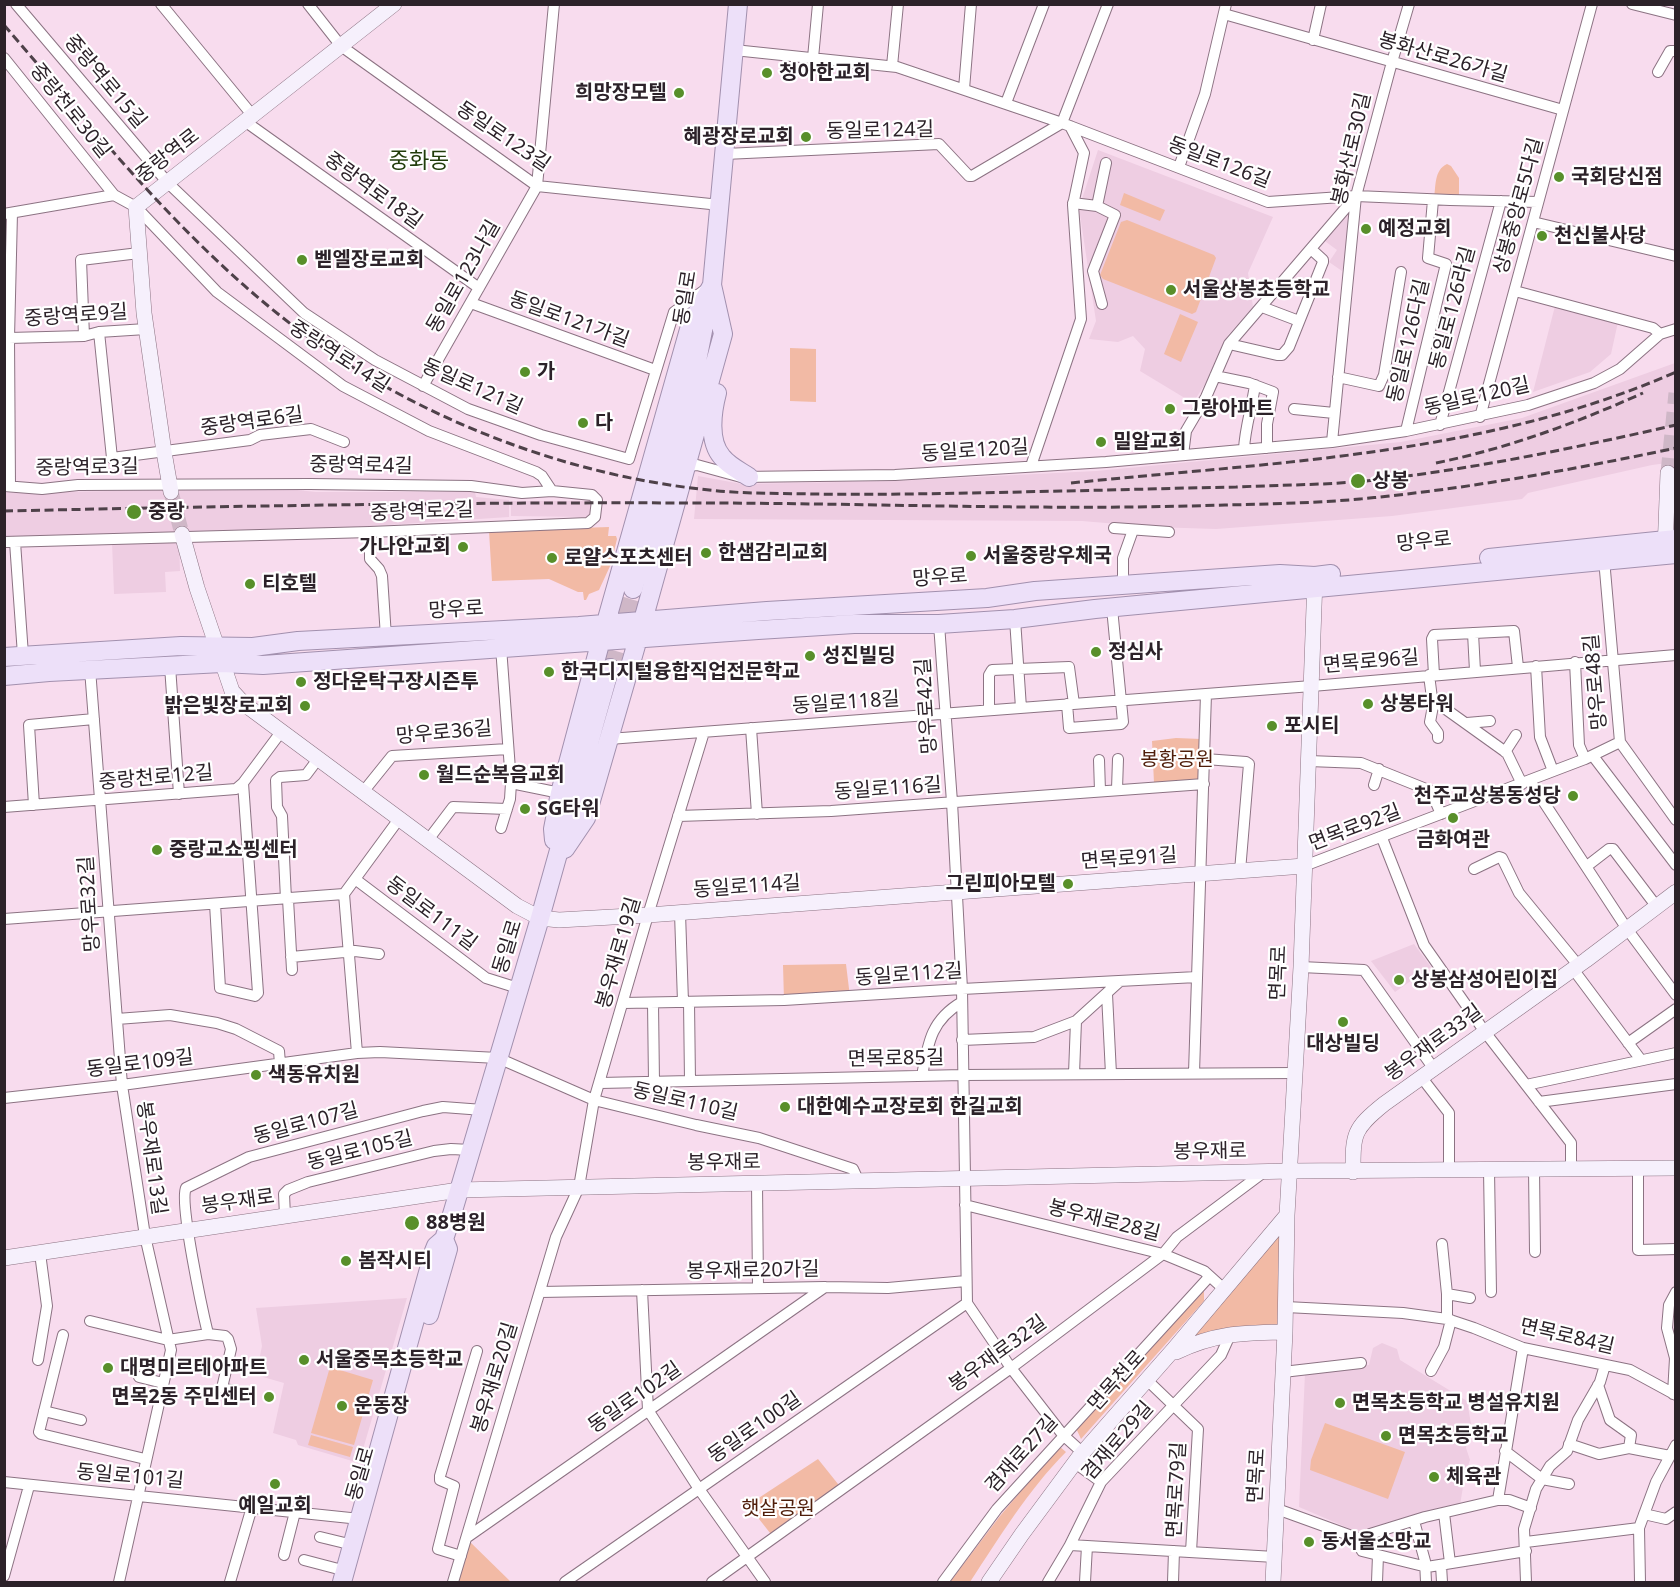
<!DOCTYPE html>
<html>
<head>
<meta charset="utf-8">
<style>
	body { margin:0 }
	#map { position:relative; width:1680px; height:1587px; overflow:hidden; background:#f8dcee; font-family:"Noto Sans",sans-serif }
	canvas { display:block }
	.frame { position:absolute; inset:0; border:6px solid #2c2229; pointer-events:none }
</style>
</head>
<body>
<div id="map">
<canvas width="1680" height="1587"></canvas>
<div class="frame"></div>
</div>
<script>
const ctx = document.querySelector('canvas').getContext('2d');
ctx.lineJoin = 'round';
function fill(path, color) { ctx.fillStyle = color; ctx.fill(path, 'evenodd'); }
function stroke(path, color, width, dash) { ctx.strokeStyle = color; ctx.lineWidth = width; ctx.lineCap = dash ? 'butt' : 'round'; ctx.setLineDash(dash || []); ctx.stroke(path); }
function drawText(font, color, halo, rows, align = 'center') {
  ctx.font = font + ' "Noto Sans","Noto Sans KR",sans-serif'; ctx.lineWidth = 4.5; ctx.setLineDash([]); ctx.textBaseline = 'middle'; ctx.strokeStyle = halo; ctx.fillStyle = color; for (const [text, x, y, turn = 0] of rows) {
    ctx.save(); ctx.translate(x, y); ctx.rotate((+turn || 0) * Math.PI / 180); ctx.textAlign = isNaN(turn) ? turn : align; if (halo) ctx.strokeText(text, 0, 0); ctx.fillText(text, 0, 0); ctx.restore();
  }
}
fill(new Path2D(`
	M1098,150L1273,217L1248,273L1253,307L1228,335L1210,376L1193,403L1140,371L1145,349L1133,336L1118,342L1089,339L1096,321L1079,208Z
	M1348,208L1353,210L1344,267L1342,271L1329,262L1337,250L1322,239Z
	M1555,306L1618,322L1611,354L1590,372L1533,392Z
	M1675,363V462L1652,465L1528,493L1522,499L1392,516L1216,529L1153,527L1082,521L694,519L698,476L742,484L895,481L1096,471L1401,442L1522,418Z
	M279,488L316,492H475L476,497L509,500V517L280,532L5,538L4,493Z
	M511,501H592L589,517L511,516Z
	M179,540L180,571L165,572L166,592L114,594L112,542Z
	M1414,944L1431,967L1395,992L1371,961Z
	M407,1298L359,1463L298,1445L296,1440L273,1433L284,1383L256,1375L262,1346L256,1308Z
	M1382,1343L1397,1349L1400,1360L1467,1401L1471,1424L1466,1448L1470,1460L1465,1475L1460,1505L1360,1533L1299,1507L1305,1373L1369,1365L1373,1348Z`), '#eecde2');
fill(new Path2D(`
	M1447,164L1451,166L1459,178V199H1434C1436,186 1434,170 1447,164Z
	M1124,193L1165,210L1160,221L1120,205Z
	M1127,220L1214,255L1216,258L1196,312L1192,314L1103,279L1100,275L1121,222Z
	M1180,314L1198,322L1181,362L1164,354Z
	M790,348L816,349V402L790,401Z
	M609,527L608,536H616L617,539L611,564L599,590L589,594L586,600H584L583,592H578L549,579L492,581L489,531Z
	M1176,738L1201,739V781L1154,783L1152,741Z
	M846,964L850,997L784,1000L783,965Z
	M1287,1215L1285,1332L1230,1335L1168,1356Z
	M1204,1291V1301L1081,1439L1075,1426Z
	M330,1367L373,1380L354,1445L311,1433Z
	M1325,1423L1405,1452L1388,1499L1310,1470L1311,1460Z
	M311,1435L353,1447L350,1457L308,1445Z
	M1059,1446L1066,1452C1028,1490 999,1538 970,1582H950L1000,1516Z
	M818,1459L842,1489L774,1538L748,1505Z
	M466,1538L511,1582H453Z`), '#f2baa5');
stroke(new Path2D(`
	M1668,473L1676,393
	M171,492L182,534`), '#cfb7c7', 15, [15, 8]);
stroke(new Path2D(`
	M610,668L633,589`), '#cfb7c7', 18, [18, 9]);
const street = new Path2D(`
	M16,4L168,183L304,313L375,360L468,409L541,435L629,459L674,312L706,289
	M161,4L253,116
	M308,4L341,46L537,186L720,205
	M1632,4L1676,15
	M1224,14L1563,110
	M1313,40L1321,4
	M734,50L897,67L1062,123L1268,202L1356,196L1450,200L1538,202
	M4,58L114,195L136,207L217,292L343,386L429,431L536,472L542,476L552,491
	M813,58L818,4
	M892,66L898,4
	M1658,72L1670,51H1676
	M964,89L971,4
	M1006,103L1044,4
	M246,122L479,288
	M725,154L939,144L969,176H972L1062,123L1108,4
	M1179,167L1205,94L1226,4
	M1073,203L1097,206L1115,215L1093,271L1102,304
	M1097,206L1106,163
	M4,214L114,195
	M1533,222L1676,256
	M1515,291L1653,328L1660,334
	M471,303L655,370
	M1262,307L1299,321
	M99,332L112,458L250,440L260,435L311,429L344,442
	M84,336L81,260L139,253
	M9,338L84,336L99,332L146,329
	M1229,344L1277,355H1282L1289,347L1323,262V260L1311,249
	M1215,376L1249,383L1273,392L1267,424V448
	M1338,377L1379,386L1384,375L1401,272
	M423,386L537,186L554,4
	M1294,409L1334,413
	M1480,417L1592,4
	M1440,425L1501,201
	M1406,431L1446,264L1428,258L1433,200
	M1332,442L1356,196L1392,62L1409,4
	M1244,449C1245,428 1252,407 1255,385
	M1183,455L1186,431L1206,397L1229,344L1356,196
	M687,466L697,465L741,477L895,475L1106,462L1332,442L1406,431L1528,405L1594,383L1620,369L1660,334L1676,329
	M1031,466L1081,319L1073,205L1084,153L1070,126
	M10,485L9,338L12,213
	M4,486L42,489L78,485L310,484L471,486L522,493L552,491L592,495L597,500L595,517L588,523L370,532L4,542
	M1114,528L1169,532
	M370,532V559L379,569L382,576L386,637
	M15,542L23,655
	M1604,559L1620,742L1676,820
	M1123,585V558L1133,530
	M1015,619L1021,708
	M939,624L952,802L962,989L967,1303L1011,1368L1063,1435L1083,1453
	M1473,633L1475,671
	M501,647L511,783L560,793
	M1575,662L1579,745L1585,759
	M170,666L179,794
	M1536,666L1540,737L1553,771
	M90,669L122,1085L145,1236L171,1350L119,1582
	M1429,675L1433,706L1430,722L1438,733V738
	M1434,675L1432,639L1434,635L1514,631L1518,667
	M1433,700L1507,753L1522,784
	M1067,704L1069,728L1121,724L1123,722L1112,608
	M989,710V675L992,670L1069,667L1074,704
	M1467,723L1490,721
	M751,728L757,814
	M609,739L1312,686L1676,655
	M1505,752L1516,735
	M1593,756L1676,865
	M1205,759L1246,762L1249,764L1240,871
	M1099,760L1100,791
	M1309,761L1361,763L1431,791L1441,814
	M1530,781L1627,929L1676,995
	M1374,785L1379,769
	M1117,789L1118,759
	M363,792L392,756L508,749
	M34,805L29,725L94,719
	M4,807L236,789L243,783L281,732
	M678,816L831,811L1204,784
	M501,828L510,799L511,783
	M1382,838L1424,945L1485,1032L1571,1143V1169
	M428,840L453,807L507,809
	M1304,866L1585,759L1620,742
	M1587,866L1609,849H1613L1657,907
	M1474,869L1499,857L1502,858L1519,893L1578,965
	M355,879L486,978L518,988
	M286,899L282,816L277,807L276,780L280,777L306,775L318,759
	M288,899L292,970
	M215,904L220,988L255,996L258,993L243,783
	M680,913L683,1002
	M4,919L344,894
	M291,957L355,951L379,954
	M1301,967L1364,970L1434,1069
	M1573,969L1641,1060
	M1107,994L1111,1074
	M689,1002L690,1081
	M623,1003L784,1000L962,989L1197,977
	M653,1003L654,1082
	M117,1019L170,1015L217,1023L236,1029L279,1051L280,1064
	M962,1040L1034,1037L1076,1021L1120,981
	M1628,1043L1676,1009
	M357,1053L344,894L399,819
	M1194,1073L1206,694
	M1074,1074L1076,1021
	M922,1076C928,1043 931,1020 962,1002
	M1422,1078L1449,1113V1170
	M600,1083L963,1075L1296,1073
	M1526,1085L1676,1053
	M4,1098L122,1085L357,1053L380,1052L498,1058L594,1100L696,1125L759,1138L853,1169L859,1182
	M1539,1102L1676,1084
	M1638,1168V1250L1676,1249
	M1534,1169L1535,1252
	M1489,1170L1491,1292
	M757,1183L758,1288
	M965,1205L1163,1254L1204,1271L1225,1290
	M285,1216L284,1194L288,1190L308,1182L434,1151L451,1149L471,1150
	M1442,1244L1447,1294
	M642,1290L648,1410L699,1489L765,1582
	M540,1292L825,1287L888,1288L966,1281
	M1286,1307L1403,1313L1447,1319L1474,1328L1523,1348L1630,1370L1676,1395
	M1447,1319V1294L1470,1298
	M90,1321L168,1340L208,1334
	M63,1335L39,1432L41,1434L145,1459
	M38,1360L47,1306L40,1253
	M1431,1371L1444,1347L1451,1320
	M1283,1372L1361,1363
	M139,1377L163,1383
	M1147,1380L1198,1429L1191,1552
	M1598,1385L1610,1420L1631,1435L1629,1448
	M248,1394L222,1388L231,1349L228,1339L225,1336L208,1334C203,1313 179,1202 186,1188L249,1157L423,1111L443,1107L483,1110
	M1673,1394L1675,1358L1667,1328L1669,1305L1676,1292
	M44,1411L81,1420
	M1569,1444L1599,1454L1629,1448L1670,1456
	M1505,1451L1542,1479L1569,1484
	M1075,1463L1101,1482
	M4,1482L360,1519
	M1498,1500H1509L1531,1508
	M1277,1509L1360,1539V1547L1362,1551L1427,1567L1526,1551
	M1444,1513L1450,1563
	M1644,1514L1666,1519L1676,1512
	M1414,1521L1425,1561L1426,1582
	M320,1537L353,1545
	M466,1538L825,1287
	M1360,1539L1370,1534L1425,1517L1498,1500L1523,1348
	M1526,1542L1639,1528
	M1070,1545L1275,1557
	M284,1555L295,1512
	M461,1556L438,1549L454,1486L440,1480V1476L477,1351
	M304,1560L346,1571
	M1441,1565L1442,1582
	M4,1576L29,1486
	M230,1582L252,1507
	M453,1582L556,1237L579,1187L594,1100L648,915L704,732
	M565,1582L967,1303
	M712,1582L1011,1368L1163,1254L1177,1237L1264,1172
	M943,1582L997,1509L1209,1277
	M1048,1582L1070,1545L1101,1482L1221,1355L1230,1335
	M1085,1582L1087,1546
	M1173,1582L1174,1551
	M1377,1582L1378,1555
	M1526,1582L1524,1529L1536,1489L1550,1466L1567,1451L1578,1420L1600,1382L1605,1365
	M1640,1582L1639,1528L1656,1482L1676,1445`);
const secondary = new Path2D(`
	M171,492L164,452L144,313L136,207L394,4
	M182,534L197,588L232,691L243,703L517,906L540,918L559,920L648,915L1304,866
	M1665,551L1668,473
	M1353,1172C1353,1134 1353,1129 1384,1104L1586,960L1676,892
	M4,1258L459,1190L1290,1171L1676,1168
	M1176,1352C1215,1333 1242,1333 1285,1332
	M989,1582L1022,1534L1079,1457L1174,1349L1287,1215
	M1273,1582L1285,1332L1287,1215L1301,967L1315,579`);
const primary = new Path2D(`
	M717,393C712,412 708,441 722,457C729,466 740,471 749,477
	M1489,558L1676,539
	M633,589L696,366L712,285L738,4
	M4,657L181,646L253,647L298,641L579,626L767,611L987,598L1035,591L1280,574L1315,576L1331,574
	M4,676L49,672L222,663L263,665L758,630L854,624H939L1015,619L1095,609L1676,554
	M554,840L553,829L560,793L601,640L690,326L712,285
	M565,849L586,818L635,649L723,334L712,285
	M429,1315L448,1249L444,1239
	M342,1582L434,1251L436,1246L444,1239L450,1221L540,918L610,668`);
stroke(street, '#8c7383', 12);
stroke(secondary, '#8c7383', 16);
stroke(primary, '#a290ae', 20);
stroke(street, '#fff', 10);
stroke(secondary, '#f6f0fc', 15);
stroke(primary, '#ede0f9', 18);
stroke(new Path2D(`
	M4,25C107,144 205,270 337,357C443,427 574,475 700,489C737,494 773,493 811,494C894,495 977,493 1061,491C1119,490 1178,488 1236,487C1280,485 1323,485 1366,481C1470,470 1574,448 1676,425
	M1436,463C1509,448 1576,423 1643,393
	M1071,483C1274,462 1485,456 1676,372
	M4,511C235,506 465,502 695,503C872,503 1048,511 1225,505C1270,504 1315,503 1360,499C1466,489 1571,470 1676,448`), '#4e4149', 3, [9, 4.5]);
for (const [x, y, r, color] of [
	[767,73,6,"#588f2a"],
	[679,93,6,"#588f2a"],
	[806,137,6,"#588f2a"],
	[1559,177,6,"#588f2a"],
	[1366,229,6,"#588f2a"],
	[1542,236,6,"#588f2a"],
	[302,260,6,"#588f2a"],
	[1171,290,6,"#588f2a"],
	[525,372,6,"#588f2a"],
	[1170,409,6,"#588f2a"],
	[583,423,6,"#588f2a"],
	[1101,442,6,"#588f2a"],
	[1358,481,8,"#588f2a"],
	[134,512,8,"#588f2a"],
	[463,547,6,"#588f2a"],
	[706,553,6,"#588f2a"],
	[971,556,6,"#588f2a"],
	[552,558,6,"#588f2a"],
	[250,584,6,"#588f2a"],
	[1096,652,6,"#588f2a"],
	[810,656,6,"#588f2a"],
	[549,672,6,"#588f2a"],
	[301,682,6,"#588f2a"],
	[1368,704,6,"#588f2a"],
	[305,706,6,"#588f2a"],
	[1272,726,6,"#588f2a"],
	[424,775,6,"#588f2a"],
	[1573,796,6,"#588f2a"],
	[525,809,6,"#588f2a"],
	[1453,818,6,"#588f2a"],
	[157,850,6,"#588f2a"],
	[1068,884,6,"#588f2a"],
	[1399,980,6,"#588f2a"],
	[1343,1022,6,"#588f2a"],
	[256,1075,6,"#588f2a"],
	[785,1107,6,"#588f2a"],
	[412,1223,8,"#588f2a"],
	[346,1261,6,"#588f2a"],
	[304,1360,6,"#588f2a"],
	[108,1368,6,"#588f2a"],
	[269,1397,6,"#588f2a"],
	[1340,1403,6,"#588f2a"],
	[342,1406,6,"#588f2a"],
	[1386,1436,6,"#588f2a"],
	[1434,1477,6,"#588f2a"],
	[275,1484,6,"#588f2a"],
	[1309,1542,6,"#588f2a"]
]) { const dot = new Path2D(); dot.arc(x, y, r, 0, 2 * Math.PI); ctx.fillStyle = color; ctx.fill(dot); stroke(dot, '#fff', 2); }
drawText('20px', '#2c2229', '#fff', [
	["봉화산로26가길",1443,58,16],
	["중랑역로15길",105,82,50],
	["중랑천로30길",70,111,51],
	["동일로124길",880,131,-1],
	["동일로123길",503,137,34],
	["봉화산로30길",1352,149,-77],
	["중랑역로",168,156,-38],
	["동일로126길",1219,163,21],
	["중랑역로18길",373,191,36],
	["상봉중앙로5다길",1519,206,-75],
	["동일로123나길",464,277,-60],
	["동일로",686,298,-81],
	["동일로126라길",1453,308,-75],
	["중랑역로9길",76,316,-4],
	["동일로121가길",569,320,20],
	["동일로126다길",1409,341,-77],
	["중랑역로14길",339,357,33],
	["동일로121길",472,387,24],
	["동일로120길",1477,397,-13],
	["중랑역로6길",252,422,-8],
	["동일로120길",975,451,-4],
	["중랑역로4길",361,466,1],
	["중랑역로3길",87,468,-1],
	["중랑역로2길",422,512,-2],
	["망우로",1424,542,-6],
	["망우로",940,578,-4],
	["망우로",456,610,-3],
	["면목로96길",1371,662,-5],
	["망우로48길",1596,682,-95],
	["동일로118길",846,703,-4],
	["망우로42길",927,706,-94],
	["망우로36길",444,733,-5],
	["중랑천로12길",156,778,-5],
	["동일로116길",888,789,-4],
	["면목로92길",1355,828,-21],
	["면목로91길",1129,859,-4],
	["동일로114길",747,887,-4],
	["망우로32길",90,904,-94],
	["동일로111길",431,914,37],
	["동일로",508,947,-73],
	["봉우재로19길",619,953,-74],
	["면목로",1279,973,-88],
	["동일로112길",909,975,-4],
	["봉우재로33길",1434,1043,-36],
	["면목로85길",896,1059,-1],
	["동일로109길",140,1064,-7],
	["동일로110길",685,1102,13],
	["동일로107길",306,1124,-15],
	["동일로105길",360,1151,-14],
	["봉우재로",1210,1152,-1],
	["봉우재로13길",151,1158,82],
	["봉우재로",724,1163,-1],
	["봉우재로",238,1202,-8],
	["봉우재로28길",1104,1221,14],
	["봉우재로20가길",753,1271,-1],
	["면목로84길",1567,1337,13],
	["봉우재로32길",998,1354,-36],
	["봉우재로20길",495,1378,-73],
	["면목천로",1117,1381,-48],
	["동일로102길",635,1398,-35],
	["동일로100길",755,1428,-35],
	["겸재로29길",1118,1441,-49],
	["겸재로27길",1022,1454,-48],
	["동일로",361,1474,-74],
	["면목로",1257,1476,-87],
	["동일로101길",130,1477,5],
	["면목로79길",1177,1490,-87]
]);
drawText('bold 20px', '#2c2229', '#fff', [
	["청아한교회",779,73],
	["희망장모텔",667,93,"right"],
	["혜광장로교회",794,137,"right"],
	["국회당신점",1571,177],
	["예정교회",1378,229],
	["천신불사당",1554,236],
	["벧엘장로교회",314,260],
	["서울상봉초등학교",1183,290],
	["가",537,372],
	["그랑아파트",1182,409],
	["다",595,423],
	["밀알교회",1113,442],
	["상봉",1372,481],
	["중랑",148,512],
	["가나안교회",451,547,"right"],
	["한샘감리교회",718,553],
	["서울중랑우체국",983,556],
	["로얄스포츠센터",564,558],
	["티호텔",262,584],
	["정심사",1108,652],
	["성진빌딩",822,656],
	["한국디지털융합직업전문학교",561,672],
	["정다운탁구장시즌투",313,682],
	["상봉타워",1380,704],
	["밝은빛장로교회",293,706,"right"],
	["포시티",1284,726],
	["월드순복음교회",436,775],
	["천주교상봉동성당",1561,796,"right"],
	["SG타워",537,809],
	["금화여관",1453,840,"center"],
	["중랑교쇼핑센터",169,850],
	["그린피아모텔",1056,884,"right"],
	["상봉삼성어린이집",1411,980],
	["대상빌딩",1343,1044,"center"],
	["색동유치원",268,1075],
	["대한예수교장로회 한길교회",797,1107],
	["88병원",426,1223],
	["봄작시티",358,1261],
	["서울중목초등학교",316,1360],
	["대명미르테아파트",120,1368],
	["면목2동 주민센터",257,1397,"right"],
	["면목초등학교 병설유치원",1352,1403],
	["운동장",354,1406],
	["면목초등학교",1398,1436],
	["체육관",1446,1477],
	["예일교회",275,1506,"center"],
	["동서울소망교",1321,1542]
], 'left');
drawText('20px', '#4f1d09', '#fff', [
	["봉황공원",1177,760],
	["햇살공원",778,1509]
]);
drawText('22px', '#223c0b', '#fff', [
	["중화동",419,162]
]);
</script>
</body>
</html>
